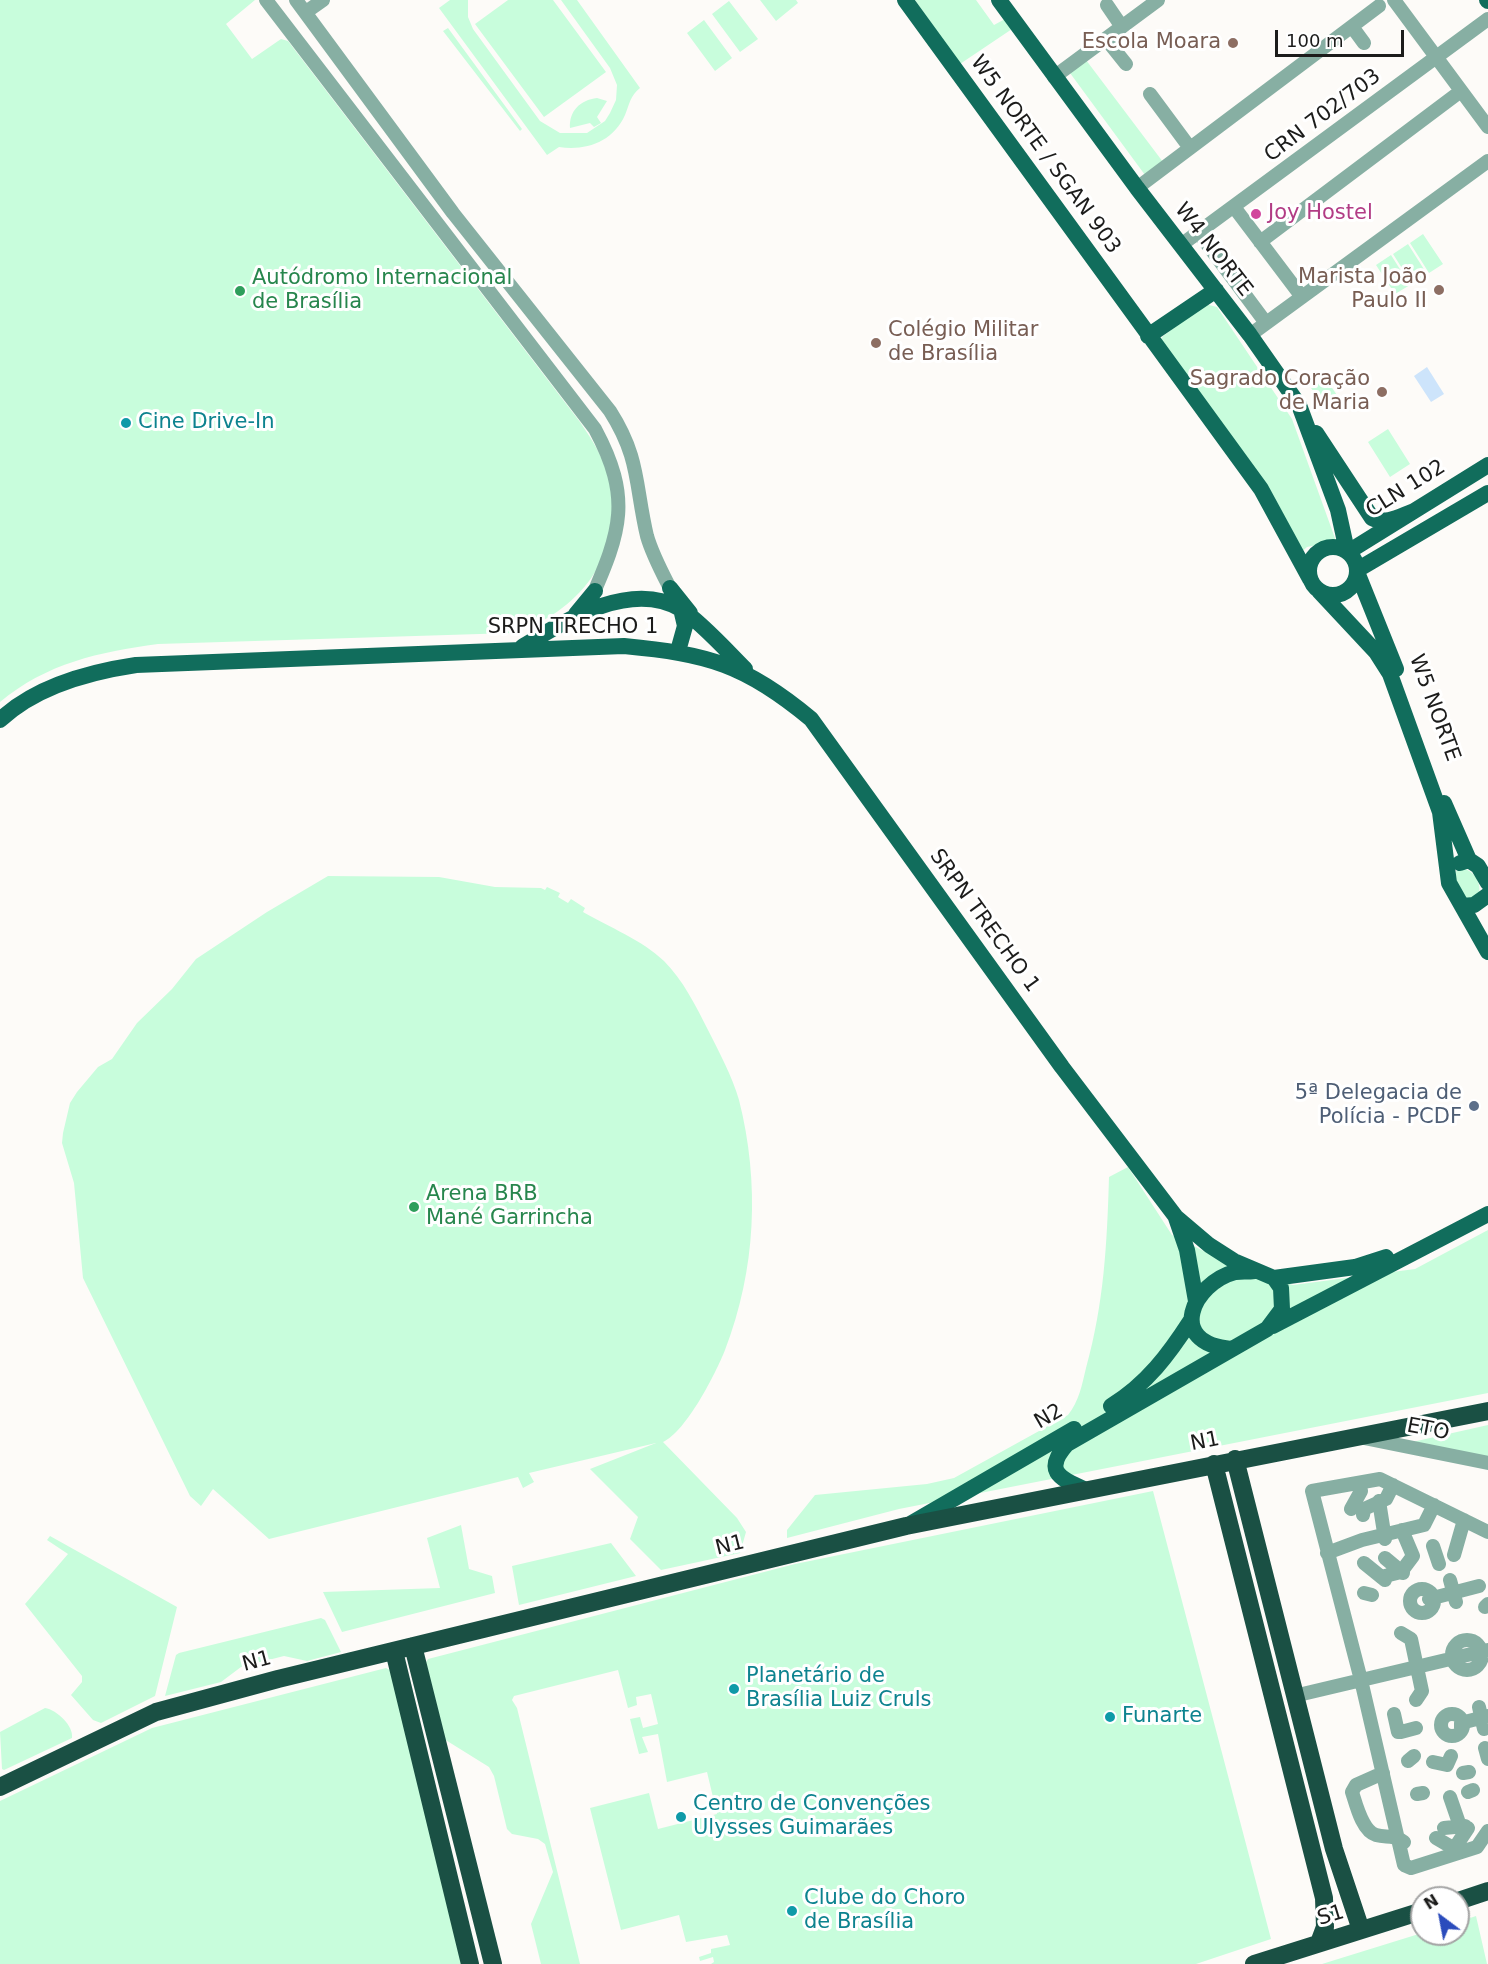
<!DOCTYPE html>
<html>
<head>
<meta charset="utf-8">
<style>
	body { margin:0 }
	#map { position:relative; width:1488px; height:1964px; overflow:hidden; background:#fdfbf8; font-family:"DejaVu Sans",sans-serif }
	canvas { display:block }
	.north { position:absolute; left:1410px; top:1886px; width:60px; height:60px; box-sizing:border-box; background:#fff; border:2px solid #a4a4a4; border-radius:50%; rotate:328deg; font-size:16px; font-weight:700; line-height:24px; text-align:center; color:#1c1c1b }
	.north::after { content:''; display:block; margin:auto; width:21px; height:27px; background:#2b4cbc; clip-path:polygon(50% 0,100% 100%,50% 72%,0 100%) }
	.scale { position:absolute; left:1275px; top:30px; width:129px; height:27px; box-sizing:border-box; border:3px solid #1c1c1b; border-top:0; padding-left:8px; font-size:18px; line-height:21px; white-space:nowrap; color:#1c1c1b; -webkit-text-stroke:4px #fff; paint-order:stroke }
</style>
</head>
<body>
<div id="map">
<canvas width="1488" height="1964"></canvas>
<div class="north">N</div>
<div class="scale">100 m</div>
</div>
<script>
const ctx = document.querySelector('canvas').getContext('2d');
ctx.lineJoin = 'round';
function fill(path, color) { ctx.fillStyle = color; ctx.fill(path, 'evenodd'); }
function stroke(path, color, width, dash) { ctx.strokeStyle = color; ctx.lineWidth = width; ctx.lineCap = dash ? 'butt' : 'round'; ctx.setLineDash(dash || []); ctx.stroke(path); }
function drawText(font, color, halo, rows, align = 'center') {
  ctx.font = font + ' "DejaVu Sans",sans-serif'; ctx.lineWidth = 6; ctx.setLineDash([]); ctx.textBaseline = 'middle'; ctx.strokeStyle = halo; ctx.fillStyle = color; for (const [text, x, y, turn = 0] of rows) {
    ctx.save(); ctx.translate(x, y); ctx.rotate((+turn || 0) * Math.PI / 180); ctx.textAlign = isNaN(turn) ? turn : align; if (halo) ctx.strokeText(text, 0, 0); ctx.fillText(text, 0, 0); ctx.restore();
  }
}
fill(new Path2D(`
	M0,0H255L226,24L252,59L281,39L288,41L580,422C593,441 605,460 610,483C626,554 577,615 512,633L158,644C99,652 47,663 0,702Z
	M450,0H468V17L473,29L540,121L560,133H587L605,121L610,113L616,100L617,85L610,68L561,0H577L640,88C630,96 630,103 625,115C613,142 586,151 559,147L547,155L439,8Z
	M508,0H553L606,72L544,117L475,24Z
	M760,0H796L798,3L776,21Z
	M915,0H976L994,25L1005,19L1012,29L960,64Z
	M729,1L758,39L740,52L712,14Z
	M704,20L732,58L715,71L687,33Z
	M448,28L522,129L520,131L443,31Z
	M1086,60L1163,162L1145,175L1070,73Z
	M597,98L607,101L597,117L601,123L594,127L590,123L570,128C569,111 580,100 597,98Z
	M1423,234L1443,264L1429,273L1410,243Z
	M1408,244L1427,274L1412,284L1393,254Z
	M1391,255L1410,285L1395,294L1376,265Z
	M1205,304L1217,307L1292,419L1336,541L1307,547L1298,555L1161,341L1162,337Z
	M1326,379L1341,401L1327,411L1311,388Z
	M1388,429L1410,464L1390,477L1368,442Z
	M1462,868C1478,872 1484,889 1476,902L1454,892L1456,871Z
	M328,876L439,877L495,887L541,888L545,890L547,887L560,893L558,897L568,903L571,899L585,908L583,912C609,927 642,940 664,961C683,980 696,1006 708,1030C719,1052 732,1076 739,1100C760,1183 756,1270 725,1350C716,1373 686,1432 663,1442L737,1518L746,1532L740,1553L661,1570L630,1539L638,1517L590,1469L656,1443L529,1473L534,1482L523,1488L518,1477L269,1539L213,1489L201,1506L190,1496L83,1278L74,1183L62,1143L63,1133L70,1103L77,1092L98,1067L112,1059L137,1023L172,989L196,959L267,912Z
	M1128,1167L1172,1235L1241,1270L1293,1285L1415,1269L1488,1230V1393L899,1509L787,1538V1530L815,1495L927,1484L954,1478L1068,1415C1079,1401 1082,1385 1086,1368C1104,1304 1107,1244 1109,1177Z
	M1488,1425V1458L1408,1443Z
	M1153,1491L1271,1939L1196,1964H711L714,1962L713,1957L700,1961L699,1957L711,1953V1949L730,1945L727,1935L686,1942L679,1915L621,1930L590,1808L649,1793L658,1829L717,1814L707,1772L667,1782L658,1734L642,1737L648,1752L639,1754L630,1719L640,1717L643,1728L658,1724L651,1694L636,1697L637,1705L628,1708L618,1670L514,1696L512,1700L517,1708L580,1964H541L531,1924L553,1872L545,1844L538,1839L512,1834L507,1829L494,1776L489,1767L444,1739L424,1665L428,1659L795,1564Z
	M461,1525L469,1569L492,1576L495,1593L342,1632L323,1592L440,1588L427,1538Z
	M50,1536L177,1607L155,1696L101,1723L93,1720L71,1695L82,1682V1676L25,1604L68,1554L47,1540Z
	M611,1543L636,1576L519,1605L512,1566Z
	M321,1618L325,1620L341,1652L307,1661L284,1656L241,1667L221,1682L165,1696L176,1655L179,1653Z
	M386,1668L390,1670L466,1964H0V1801L152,1728Z
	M45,1708C57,1710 74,1726 72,1738L4,1770L2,1769L0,1732Z
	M1476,1916L1487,1964H1322L1422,1933L1458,1934V1922Z`), '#c8fddc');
fill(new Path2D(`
	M1427,367L1444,394L1431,402L1414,376Z`), '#cde4fb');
stroke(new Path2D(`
	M266,0L595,429C632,498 621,531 591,599
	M296,0L453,213L610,411C640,458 635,485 647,536C653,557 664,576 674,596
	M1394,0L1488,127
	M1107,5L1122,27
	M306,12L323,0
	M1353,28L1364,43
	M1106,39L1126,64
	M1054,77L1158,0
	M1150,94L1190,148
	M1137,188L1379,6
	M1234,207L1302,297
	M1199,233L1266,323
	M1260,242L1461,91
	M1181,245L1488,19
	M1250,335L1488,161
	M1364,1438L1488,1463
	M1379,1501L1385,1539
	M1351,1509L1361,1491L1359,1483
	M1363,1515L1364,1509L1386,1499L1393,1485
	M1488,1532L1380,1479L1312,1491L1361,1680L1404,1865L1411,1868L1477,1847L1488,1831
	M1433,1546L1439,1564
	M1327,1553L1362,1540L1424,1525L1434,1505
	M1454,1555L1464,1520
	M1385,1558L1403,1573
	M1364,1563L1385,1580
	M1381,1577L1401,1572L1413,1556L1402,1530
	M1450,1580L1456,1602
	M1410 1601a12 12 0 1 1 24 0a12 12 0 1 1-24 0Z
	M1364,1593L1372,1595
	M1429,1599L1479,1586
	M1485,1607L1488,1604
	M1401,1633L1411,1639L1422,1691L1416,1700
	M1452 1655a15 15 0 1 1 30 0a15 15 0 1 1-30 0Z
	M1294,1696L1488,1650
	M1479,1707L1484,1729
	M1394,1714L1398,1732
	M1441 1725a11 11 0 1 1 22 0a11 11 0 1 1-22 0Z
	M1461,1728V1723L1488,1716
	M1401,1732L1416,1728
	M1485,1748L1488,1759
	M1408,1761L1414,1756
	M1433,1762L1447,1765L1451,1756
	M1383,1773L1356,1785L1352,1792C1356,1804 1362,1831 1376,1835C1387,1838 1392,1834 1404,1842
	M1463,1773L1469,1772
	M1468,1792L1473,1790
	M1417,1794L1423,1793
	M1450,1797L1460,1826
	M1444,1828L1465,1826
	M1436,1838L1460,1852
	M1450,1855L1468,1828`), '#87afa3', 14);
stroke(new Path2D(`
	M905,0L1261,489L1310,579
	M999,0L1137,188L1250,335L1299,405L1338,510L1347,551
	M1487,0L1488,1
	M1148,336L1216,290
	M1316,433L1372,518C1386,525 1400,516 1414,511
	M1309 571a24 24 0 1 1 48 0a24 24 0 1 1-48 0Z
	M1348,552L1488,465
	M1357,570L1488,493
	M1357,572L1396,669
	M670,588L690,613
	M1319,591L1376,652L1390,674L1440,812L1449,883L1488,952
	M576,614L595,591
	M522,647C565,621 630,579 681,609C701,622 728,652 745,669
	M678,651L685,626L681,609
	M0,720C36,686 89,672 136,665L624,646C708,654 745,664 811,719L1062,1067L1176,1217L1209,1245L1234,1261L1274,1278L1281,1288L1282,1309L1267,1329L1067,1444C1044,1470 1058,1478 1084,1489
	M1444,803L1469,860
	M1460,863L1469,860L1478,866L1488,883
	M1462,906L1474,905L1488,895
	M1176,1218L1187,1250L1196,1301
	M1274,1278L1355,1267L1386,1257
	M1273,1326L1488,1214
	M1231,1349C1165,1343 1193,1283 1235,1272C1241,1271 1248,1272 1254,1271
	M1111,1406C1147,1384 1169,1354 1191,1320
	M912,1523L1074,1429`), '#116d5c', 16);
stroke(new Path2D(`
	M1235,1459L1334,1849L1361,1930
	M1214,1464L1324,1898L1325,1927L1319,1943
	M413,1646L493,1964
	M394,1651L470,1964
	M0,1787L156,1712L278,1679L906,1526L1488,1411
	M1458,1901L1488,1891
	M1254,1964L1422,1911`), '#1a5044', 18);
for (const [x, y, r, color] of [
	[1233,43,6,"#8d6e63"],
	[1256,214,6,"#d1479c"],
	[1439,290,6,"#8d6e63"],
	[240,291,6,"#2e9e5b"],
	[876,343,6,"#8d6e63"],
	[1382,392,6,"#8d6e63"],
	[126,423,6,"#0f9aa8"],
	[1474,1106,6,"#5c6f8a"],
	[414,1207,6,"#2e9e5b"],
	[734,1689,6,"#0f9aa8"],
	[1110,1717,6,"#0f9aa8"],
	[681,1817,6,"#0f9aa8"],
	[792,1911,6,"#0f9aa8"]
]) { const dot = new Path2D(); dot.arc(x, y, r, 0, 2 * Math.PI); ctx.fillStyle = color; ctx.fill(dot); stroke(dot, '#fff', 2); }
drawText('21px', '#785e54', '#fff', [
	["Escola Moara",1221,43],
	["Marista João",1427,278],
	["Paulo II",1427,302],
	["Colégio Militar",888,331,"left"],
	["de Brasília",888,355,"left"],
	["Sagrado Coração",1370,380],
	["de Maria",1370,404]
], 'right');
drawText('21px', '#1c1c1b', '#fff', [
	["CRN 702/703",1323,116,-37],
	["W5 NORTE / SGAN 903",1045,155,54],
	["W4 NORTE",1213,250,52],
	["CLN 102",1406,489,-32],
	["SRPN TRECHO 1",573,628],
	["W5 NORTE",1434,708,70],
	["SRPN TRECHO 1",984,921,54],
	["N2",1049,1417,-30],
	["ETO",1428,1430,11],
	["N1",1205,1442,-11],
	["N1",730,1546,-14],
	["N1",257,1662,-15],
	["S1",1331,1916,-17]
]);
drawText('21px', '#b23c85', '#fff', [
	["Joy Hostel",1268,214]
], 'left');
drawText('21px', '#27864d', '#fff', [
	["Autódromo Internacional",252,279],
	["de Brasília",252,303],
	["Arena BRB",426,1195],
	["Mané Garrincha",426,1219]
], 'left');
drawText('21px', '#0d838f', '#fff', [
	["Cine Drive-In",138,423],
	["Planetário de",746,1677],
	["Brasília Luiz Cruls",746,1701],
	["Funarte",1122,1717],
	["Centro de Convenções",693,1805],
	["Ulysses Guimarães",693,1829],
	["Clube do Choro",804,1899],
	["de Brasília",804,1923]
], 'left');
drawText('21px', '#4e5e75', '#fff', [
	["5ª Delegacia de",1462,1094],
	["Polícia - PCDF",1462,1118]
], 'right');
</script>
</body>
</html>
